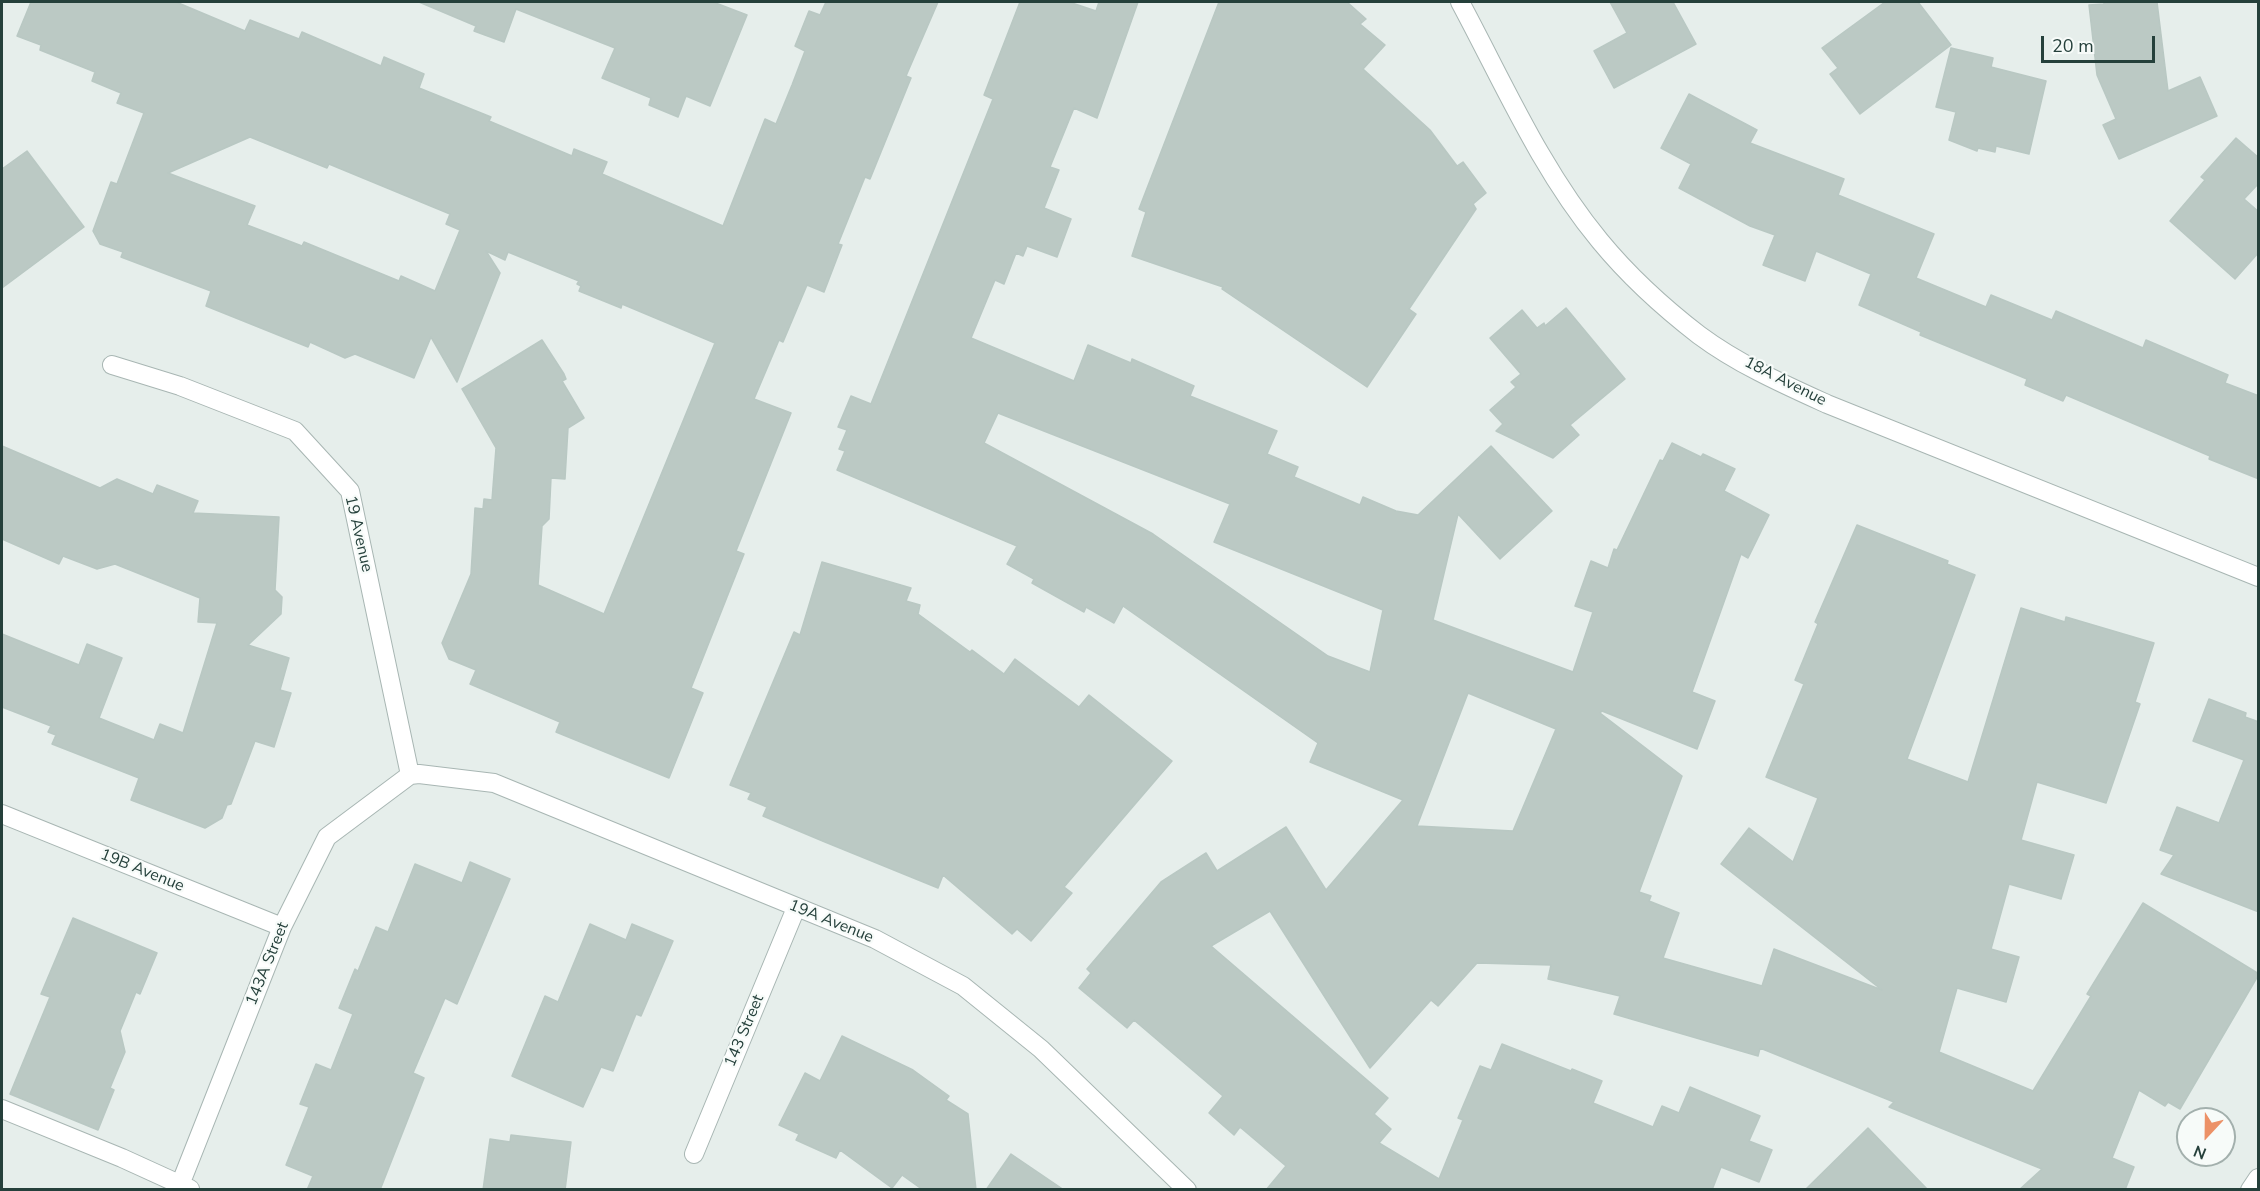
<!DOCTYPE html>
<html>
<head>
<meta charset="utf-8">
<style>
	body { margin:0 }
	#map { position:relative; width:2260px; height:1191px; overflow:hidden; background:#e6eeeb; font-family:"Nunito Sans",sans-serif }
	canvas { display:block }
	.frame { position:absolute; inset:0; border:3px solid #25403b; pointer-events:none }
	.north { position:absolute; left:2176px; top:1107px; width:60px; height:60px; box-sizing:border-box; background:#f7fbf9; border:2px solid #a3b0ad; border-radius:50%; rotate:202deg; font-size:16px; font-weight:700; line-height:24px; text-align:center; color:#25403b }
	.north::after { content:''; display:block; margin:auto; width:21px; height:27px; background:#ec9167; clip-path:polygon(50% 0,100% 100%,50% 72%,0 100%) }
	.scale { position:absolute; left:2041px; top:36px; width:114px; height:27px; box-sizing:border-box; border:3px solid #25403b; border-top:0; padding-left:8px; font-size:18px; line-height:21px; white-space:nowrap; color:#25403b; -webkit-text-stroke:4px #f7fbf9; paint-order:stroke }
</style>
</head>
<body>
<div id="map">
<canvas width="2260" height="1191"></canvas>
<div class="frame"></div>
<div class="north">N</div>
<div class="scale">20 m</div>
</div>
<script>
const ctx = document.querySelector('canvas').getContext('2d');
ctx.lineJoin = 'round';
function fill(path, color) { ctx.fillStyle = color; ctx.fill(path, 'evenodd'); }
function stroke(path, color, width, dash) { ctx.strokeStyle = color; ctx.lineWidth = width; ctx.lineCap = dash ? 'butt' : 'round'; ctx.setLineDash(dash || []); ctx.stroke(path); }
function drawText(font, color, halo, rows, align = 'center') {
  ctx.font = font + ' "Nunito Sans",sans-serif'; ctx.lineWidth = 4.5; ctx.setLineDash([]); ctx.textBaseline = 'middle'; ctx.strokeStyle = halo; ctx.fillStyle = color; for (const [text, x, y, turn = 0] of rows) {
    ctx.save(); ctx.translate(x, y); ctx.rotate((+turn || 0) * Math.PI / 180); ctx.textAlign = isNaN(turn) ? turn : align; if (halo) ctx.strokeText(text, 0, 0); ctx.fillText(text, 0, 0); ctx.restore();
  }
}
const building = new Path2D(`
	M31,2H176L245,31L250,20L299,39L302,32L381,66L384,57L424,74L419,88L491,117L489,121L572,156L574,149L607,162L602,174L723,226L765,119L776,124L792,85L805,51L795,46L809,11L820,15L826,2H938L906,76L911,78L870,179L865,177L838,244L842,245L824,292L807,285L783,342L779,340L754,399L791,413L736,551L744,554L691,688L703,693L669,778L556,732L560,722L470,684L476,670L449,659L442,643L471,574L475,508L483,509L484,499L492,500L496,448L462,389L542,340L564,374L566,379L562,381L584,418L568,428L565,479L551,478L549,519L542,526L538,585L604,614L715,343L622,304L621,308L579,291L581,286L577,284L579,281L508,252L505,260L486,251L500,273L457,382L431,337L414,378L355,354L345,358L310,342L308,347L206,306L211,291L121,257L123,252L100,244L93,231L111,182L117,184L144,113L117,103L121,93L92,81L95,72L40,50L41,45L17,36ZM250,137L327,168L329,164L450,214L446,224L460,230L435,291L401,276L399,281L304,242L302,246L247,225L255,206L168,173Z
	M419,2H713L747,15L710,106L686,96L678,117L649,105L651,98L602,78L615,48L516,9L504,42L474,31L476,26Z
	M1020,2H1069L1096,11L1099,2H1138L1097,118L1074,108L1050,167L1059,170L1044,208L1071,219L1057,257L1027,246L1023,256L1016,253L1004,284L995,280L971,338L1074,381L1088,345L1131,363L1132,359L1194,386L1190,396L1277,431L1267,454L1298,467L1294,477L1360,505L1363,497L1396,511L1418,515L1491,446L1552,511L1500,559L1458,514L1433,620L1573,672L1593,612L1575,606L1591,561L1608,568L1614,549L1617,550L1660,460L1663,461L1672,443L1701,457L1703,454L1735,469L1724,491L1769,515L1748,558L1741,554L1692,692L1715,701L1697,749L1602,711L1600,713L1682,776L1639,892L1651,896L1649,901L1679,913L1663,958L1762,986L1774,949L1882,990L1721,864L1749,828L1793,862L1818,798L1766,777L1804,684L1795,680L1818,624L1815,622L1857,525L1948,561L1947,564L1975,575L1907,759L1968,782L2021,608L2065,622L2066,617L2154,643L2135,702L2140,704L2106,803L2037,782L2021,840L2074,855L2061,899L2009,884L1991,949L2019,957L2006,1002L1957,988L1939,1052L2033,1091L2091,996L2087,994L2143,903L2259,974L2180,1109L2168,1102L2165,1106L2139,1090L2112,1158L2134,1167L2125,1190H2019L2042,1169L1889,1107L1894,1102L1760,1048L1758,1056L1614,1014L1620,996L1548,979L1551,965L1477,963L1438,1006L1431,1000L1370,1068L1270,911L1211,946L1388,1098L1374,1114L1391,1129L1379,1143L1439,1179L1463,1120L1458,1118L1480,1066L1491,1070L1502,1044L1571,1071L1572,1069L1602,1081L1593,1103L1653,1127L1662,1106L1679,1113L1690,1087L1760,1116L1749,1141L1772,1150L1759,1182L1721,1167L1712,1190H1266L1286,1166L1240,1127L1234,1135L1209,1113L1223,1096L1134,1020L1127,1028L1079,988L1091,973L1087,969L1161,882L1206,853L1217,871L1286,827L1326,890L1403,800L1310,762L1318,743L1123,606L1114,623L1086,607L1084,612L1032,583L1034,579L1007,564L1017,546L837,470L845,451L839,449L847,430L838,427L851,396L871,404L993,99L984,95ZM998,413L1230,504L1214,542L1383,610L1370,672L1328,656L1153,534L984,443ZM1468,693L1556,729L1513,831L1417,826Z
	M1219,2H1347L1366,19L1360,24L1385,45L1363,69L1430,130L1457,166L1463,162L1486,193L1473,204L1476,209L1409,309L1416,314L1367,387L1222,289L1223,287L1132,256L1146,212L1139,209Z
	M1610,2H1673L1696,44L1614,88L1594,51L1627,33Z
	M1885,2H1918L1951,45L1860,114L1830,74L1838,68L1822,48Z
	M2104,2H2157L2168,91L2200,77L2217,116L2119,159L2103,125L2116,119L2097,75L2089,5L2104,4Z
	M1951,48L1993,58L1991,67L2046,81L2029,154L1996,146L1995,152L1978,148L1977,151L1949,140L1956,112L1936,107Z
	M1689,94L1757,130L1750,143L1844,179L1838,195L1934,234L1916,278L1986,307L1991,295L2052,320L2056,311L2143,348L2146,340L2228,375L2225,383L2259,396V479L2209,459L2210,456L2066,395L2063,401L2025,385L2027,379L1920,335L1921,332L1859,305L1871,274L1816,251L1805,281L1763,265L1775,235L1750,226L1679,188L1691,164L1661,148Z
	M2236,138L2259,158V183L2244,199L2259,212V252L2235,279L2170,221L2205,180L2201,177Z
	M27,151L84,227L2,288V169Z
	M1566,308L1625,379L1570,425L1579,435L1553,458L1496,431L1503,424L1490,410L1516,387L1511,382L1521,374L1490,338L1522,310L1537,328L1544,323L1545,326Z
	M2,446L100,488L117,479L153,494L157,485L198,501L193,513L279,517L275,590L282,597L281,614L248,645L289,658L280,690L291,693L274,747L255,741L231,804L227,805L222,818L205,828L131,800L139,778L52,744L56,735L48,732L51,726L2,707V634L79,665L87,644L122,658L99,718L154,740L160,724L183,733L217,623L198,622L200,598L115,564L97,569L63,556L59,564L2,539Z
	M822,562L911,588L906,601L920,605L918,614L970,652L972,650L1004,674L1015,659L1079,707L1089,695L1172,761L1064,887L1072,893L1031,941L1017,929L1012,934L943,875L938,888L825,842L763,816L767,807L748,799L751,793L730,785L794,632L800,635Z
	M2209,699L2246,713L2245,717L2259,722V912L2161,874L2174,855L2160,850L2177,807L2219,823L2244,760L2193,741Z
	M470,862L510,879L457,1004L445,998L413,1073L424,1078L380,1190H307L313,1176L286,1165L309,1107L300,1104L316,1064L331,1070L353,1014L339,1008L355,969L358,971L376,927L388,932L415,864L462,883Z
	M73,918L157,953L140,994L136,992L120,1031L125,1052L110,1088L114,1090L98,1130L10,1094L50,997L41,994Z
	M590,924L626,940L632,924L673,941L641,1016L636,1014L613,1071L601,1067L583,1107L512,1076L545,996L558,1002Z
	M842,1036L913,1070L949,1096L946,1100L968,1114L976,1190H923L902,1175L892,1188L840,1150L836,1158L796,1140L799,1134L779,1125L805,1073L820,1081Z
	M1868,1128L1928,1190H1805Z
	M511,1135L571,1142L565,1190H483L490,1139L510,1142Z
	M1011,1154L1064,1190H986Z`);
fill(building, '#bbc9c4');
stroke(building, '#b9c8c3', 1.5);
const minor = new Path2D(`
	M1460,2C1503,82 1541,170 1600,241C1628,275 1664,308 1699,335C1738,364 1783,384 1827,404L2258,577
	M112,365L180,386L295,431L350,491L410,775
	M2,814L282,927
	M2,1109L122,1158L190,1189
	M694,1154L796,908
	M178,1190L282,927L327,837L410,775L419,774L494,783L875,939L963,986L1041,1049L1187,1190
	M2250,1190L2258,1178`);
stroke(minor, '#a8b6b3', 20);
stroke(minor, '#fff', 18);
drawText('16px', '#25403b', '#f7fbf9', [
	["18A Avenue",1785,382,27],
	["19 Avenue",358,534,77],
	["19B Avenue",142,871,22],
	["19A Avenue",831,922,22],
	["143A Street",268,964,-68],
	["143 Street",745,1031,-67]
]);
</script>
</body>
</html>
